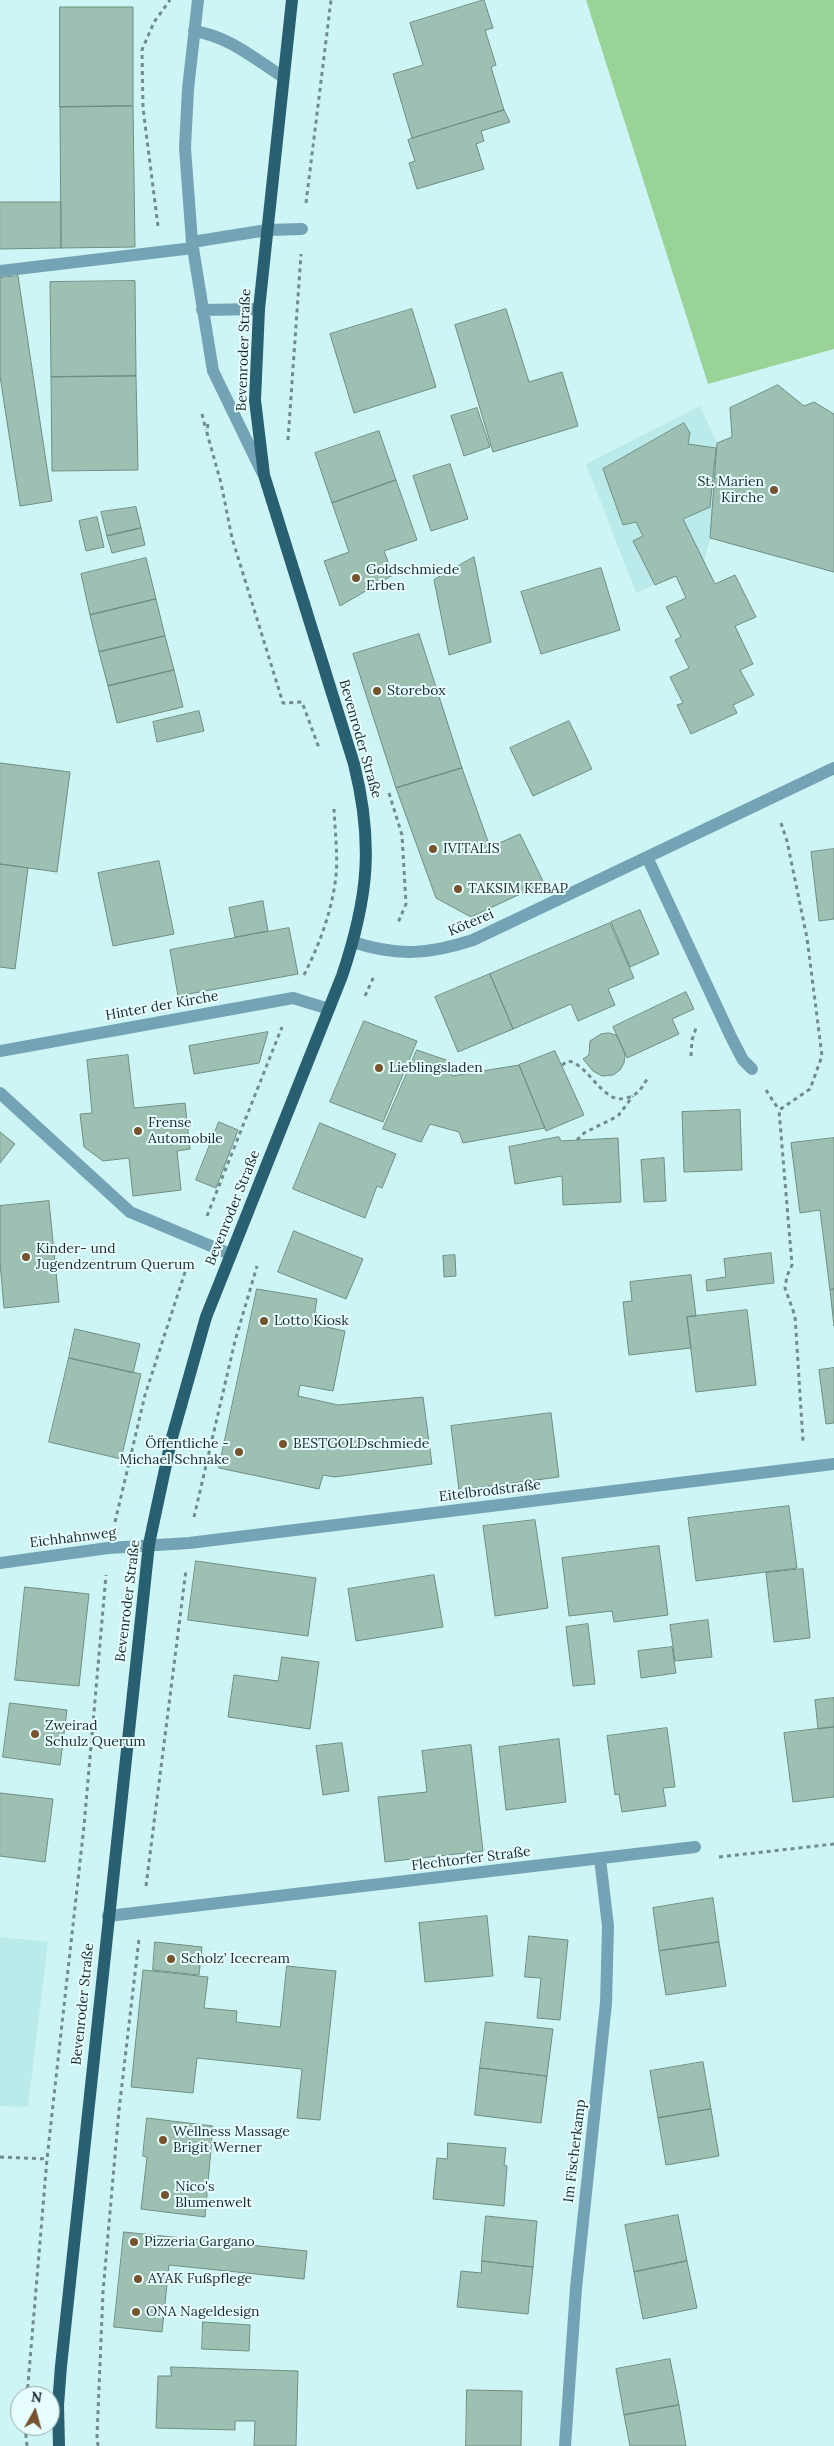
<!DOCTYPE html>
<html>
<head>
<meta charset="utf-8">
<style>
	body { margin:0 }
	#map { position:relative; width:834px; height:2446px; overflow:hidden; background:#cef5f5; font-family:Lora,serif }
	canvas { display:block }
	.north { position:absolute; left:10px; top:2386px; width:50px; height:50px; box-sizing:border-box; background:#e8ffff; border:1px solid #95a9a9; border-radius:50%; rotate:7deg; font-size:14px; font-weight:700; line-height:20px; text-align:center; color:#192828 }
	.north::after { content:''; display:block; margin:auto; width:18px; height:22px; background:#77532d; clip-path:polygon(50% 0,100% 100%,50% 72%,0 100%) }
</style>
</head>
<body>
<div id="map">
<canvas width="834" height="2446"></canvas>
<div class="north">N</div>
</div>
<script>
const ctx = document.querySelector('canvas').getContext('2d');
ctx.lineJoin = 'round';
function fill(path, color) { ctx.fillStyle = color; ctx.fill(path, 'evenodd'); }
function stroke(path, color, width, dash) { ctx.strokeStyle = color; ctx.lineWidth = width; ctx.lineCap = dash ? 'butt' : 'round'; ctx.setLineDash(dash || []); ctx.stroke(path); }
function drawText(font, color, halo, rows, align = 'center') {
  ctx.font = font + ' Lora,serif'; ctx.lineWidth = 4; ctx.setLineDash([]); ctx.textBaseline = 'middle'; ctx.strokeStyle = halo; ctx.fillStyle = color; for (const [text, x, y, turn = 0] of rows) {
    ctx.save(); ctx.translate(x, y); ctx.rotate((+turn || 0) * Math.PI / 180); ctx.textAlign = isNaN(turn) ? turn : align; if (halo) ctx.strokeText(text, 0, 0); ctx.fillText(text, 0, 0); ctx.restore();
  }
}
fill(new Path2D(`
	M700,406L717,443L710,538L704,563L636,593L586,464Z
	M0,1937L48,1942L28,2107L0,2106Z`), '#baebea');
fill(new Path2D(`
	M586,0H834V349L708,384Z`), '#99d398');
const building = new Path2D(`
	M484,0L493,28L485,30L496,65L491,67L504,110L412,138L393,74L423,65L410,23Z
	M60,7H133V106L60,107Z
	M133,106L135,247L61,248L60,107Z
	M504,110L510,122L481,131L484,141L476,144L484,169L417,189L409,163L415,161L408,140Z
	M0,202H61V248L0,249Z
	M18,276L52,501L20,506L0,376V278Z
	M135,281L136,376L51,377L50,282Z
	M412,309L436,387L354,413L330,334Z
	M506,309L529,382L562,372L578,426L493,452L455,325Z
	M136,376L138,470L52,471L51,377Z
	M778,385L804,406L814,402L834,414V572L710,538L717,443L732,437L730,408Z
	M477,408L490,447L464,456L451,416Z
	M684,423L690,433L688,444L716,448L710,507L683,519L715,584L735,575L756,617L735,626L753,664L740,670L754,695L733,705L737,713L691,734L677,705L683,703L670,677L689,668L675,640L681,637L666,607L686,598L676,576L655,585L633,541L643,536L636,522L623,525L603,469Z
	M379,431L396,480L332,503L315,453Z
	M450,464L468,519L431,531L413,476Z
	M396,480L417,540L384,551L393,575L340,606L324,561L349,552L332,503Z
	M136,507L141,528L107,536L101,512Z
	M97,517L104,547L86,551L79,521Z
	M141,528L145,545L112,553L107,536Z
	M474,557L491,642L449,655L434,580Z
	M146,558L156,599L90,615L81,574Z
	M601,568L620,630L541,654L521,592Z
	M156,599L165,636L99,652L90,615Z
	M419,634L462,768L396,788L353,654Z
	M165,636L174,670L108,686L99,652Z
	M174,670L183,707L117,723L108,686Z
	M199,711L204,731L157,742L153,722Z
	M569,721L592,769L533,796L510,748Z
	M0,763L70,772L57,872L0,864Z
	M462,768L490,847L520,834L544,883L471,917L436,898L396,788Z
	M834,849V919L819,921L811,852Z
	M159,861L174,934L113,946L98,873Z
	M0,864L28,868L15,969L0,967Z
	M263,901L268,931L235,937L229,908Z
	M640,910L659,954L630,967L611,922Z
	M610,923L634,978L608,989L615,1005L578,1021L571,1004L513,1029L490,974Z
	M289,928L298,974L178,996L170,950Z
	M490,974L513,1029L458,1052L435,997Z
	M686,992L694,1009L672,1019L679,1034L627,1058L613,1027Z
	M364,1021L417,1041L383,1122L330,1102Z
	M268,1032L259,1063L194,1074L189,1046Z
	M609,1033L616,1035L621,1044L625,1054L624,1063L620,1070L613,1075L602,1076L593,1071L583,1059L589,1055L590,1041L601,1034Z
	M417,1050L449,1061L452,1076L519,1065L545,1128L463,1143L459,1132L430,1124L421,1142L383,1129Z
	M555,1051L584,1115L546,1131L519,1065Z
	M128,1055L134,1108L185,1103L190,1149L177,1151L181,1190L133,1196L129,1158L103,1161L84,1147L80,1114L92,1113L87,1060Z
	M740,1110L742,1170L684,1172L682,1112Z
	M219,1122L238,1130L216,1188L196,1180Z
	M320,1123L396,1154L382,1188L377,1186L365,1218L293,1189Z
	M0,1132L15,1144L0,1163Z
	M559,1137L561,1141L618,1138L621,1202L563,1205L562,1176L515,1184L509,1147Z
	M834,1138V1289L830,1290L820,1210L800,1213L791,1143Z
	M664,1158L666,1201L644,1202L641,1160Z
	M49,1201L59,1302L4,1308L0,1263V1206Z
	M294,1231L363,1259L346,1299L278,1272Z
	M771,1253L774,1283L707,1291L706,1280L726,1277L724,1259Z
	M455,1255L456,1276L444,1277L443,1256Z
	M691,1275L696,1316L687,1317L691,1348L629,1355L623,1302L632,1301L630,1282Z
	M257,1289L317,1299L313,1324L345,1331L333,1391L300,1385L298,1396L338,1405L423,1397L432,1464L335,1477L323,1475L319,1489L219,1468Z
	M834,1289V1326L830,1290Z
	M747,1310L756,1385L696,1392L687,1317Z
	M75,1329L140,1344L133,1373L69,1358Z
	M69,1358L141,1374L121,1459L49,1442Z
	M834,1368V1423L826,1424L819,1370Z
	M551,1413L559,1477L459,1490L451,1426Z
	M789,1506L797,1568L696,1581L688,1518Z
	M535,1520L548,1608L495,1616L483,1526Z
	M659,1546L668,1615L614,1622L612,1611L569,1616L562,1558Z
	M196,1561L316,1578L308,1636L188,1620Z
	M803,1569L810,1638L774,1642L766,1573Z
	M434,1575L443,1627L356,1641L348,1589Z
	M25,1587L89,1594L79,1686L15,1680Z
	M708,1620L712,1657L675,1661L670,1625Z
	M588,1624L595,1684L573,1686L566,1627Z
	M672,1647L676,1673L641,1678L638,1651Z
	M282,1657L319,1662L310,1729L228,1717L234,1675L278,1681Z
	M834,1698V1727L818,1729L815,1700Z
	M10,1703L67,1710L60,1765L3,1757Z
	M834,1727V1797L793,1802L784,1733Z
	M667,1728L675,1787L663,1788L666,1806L622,1812L619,1794L615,1795L607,1736Z
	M559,1739L566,1802L506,1810L499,1747Z
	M342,1743L349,1791L323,1795L316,1746Z
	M471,1745L483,1851L385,1862L378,1797L427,1792L422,1751Z
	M0,1793L53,1799L45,1862L0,1856Z
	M713,1898L719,1942L659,1951L653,1908Z
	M487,1916L493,1976L425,1982L419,1923Z
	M529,1936L568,1940L560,2020L537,2018L541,1978L525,1977Z
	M155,1942L202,1947L199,1975L153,1970Z
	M719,1942L726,1986L666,1995L659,1951Z
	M287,1966L336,1971L320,2120L297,2118L302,2069L197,2058L193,2093L131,2087L143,1970L208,1977L204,2008L237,2011L236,2022L280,2027Z
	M486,2022L553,2029L547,2076L480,2068Z
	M703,2062L711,2109L658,2118L650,2071Z
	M480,2068L547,2076L541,2123L475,2115Z
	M711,2109L719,2156L666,2165L658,2118Z
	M147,2118L213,2126L205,2217L141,2209L147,2157L143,2156Z
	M448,2143L506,2148L504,2165L507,2166L504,2206L433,2199L437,2158L447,2159Z
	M678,2215L687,2261L634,2272L625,2225Z
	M486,2216L537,2221L533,2267L482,2261Z
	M124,2232L307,2251L304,2279L169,2265L162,2332L114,2327Z
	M482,2261L533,2267L528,2314L457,2307L461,2271L481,2273Z
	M687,2261L697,2308L643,2319L634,2272Z
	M203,2322L250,2325L249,2351L202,2349Z
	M670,2359L679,2405L624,2415L616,2369Z
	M171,2367L298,2371L296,2446H254L255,2421H235V2430L156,2428L158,2376H171Z
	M467,2390L522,2391L521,2446H466Z
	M679,2405L686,2446H630L624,2415Z`);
fill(building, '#9ec0b3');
stroke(building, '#6e8e82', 1);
stroke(new Path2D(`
	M306,203L331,0
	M158,226L143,108L142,50L154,22L170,0
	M202,414L206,430
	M208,424L207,433L221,483L232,538L283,703L302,702L319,748
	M288,440L301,254
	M389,793L402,835L406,904L397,925
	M781,823L787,841L807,938L822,1056L810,1089L779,1110L792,1265L787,1276L785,1288L795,1316L803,1441
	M304,975C320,943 332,911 336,876C338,854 335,831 334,809
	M365,996L375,974
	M691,1056L692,1040L697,1025
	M562,1065L568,1061C585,1063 597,1092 617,1099C634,1099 641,1091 648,1077
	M766,1090L779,1110
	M577,1140L584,1133L618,1116L633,1096
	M207,1216L282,1027
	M194,1517L235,1341L257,1266
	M115,1522L145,1395L188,1263
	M719,1857L834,1844
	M146,1886L186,1570
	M0,2157L47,2159
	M27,2396L47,2159L84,1826L106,1575
	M25,2426L27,2446
	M98,2446L97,2436L103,2292L119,2110L139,1939`), '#718c8c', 3, [4, 4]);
stroke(new Path2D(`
	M198,0L188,89L185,148L192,242L213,371L262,472
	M194,31C228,36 255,59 283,77
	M192,242L267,230L302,229
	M0,271L193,248
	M202,310L259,309
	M647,857L731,1037L743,1060L752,1069
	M353,942C398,957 430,954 473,940L834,768
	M0,1051L293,998L329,1009
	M0,1093L130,1212L230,1254
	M0,1563L108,1548L189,1543L834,1464
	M108,1916L695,1847
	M565,2446L576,2288L606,2003L608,1926L600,1859`), '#73a3b4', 12);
stroke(new Path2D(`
	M59,2446L58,2405L61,2366L149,1544L171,1441L206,1317L342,976C368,899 374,844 354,764L264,475L255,400L259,309L292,0`), '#286071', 12);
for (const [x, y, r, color] of [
	[774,490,5,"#77532d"],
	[356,578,5,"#77532d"],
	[377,691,5,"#77532d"],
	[433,849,5,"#77532d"],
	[458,889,5,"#77532d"],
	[379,1068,5,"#77532d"],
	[138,1131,5,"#77532d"],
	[26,1257,5,"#77532d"],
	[264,1321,5,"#77532d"],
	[283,1444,5,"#77532d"],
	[239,1452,5,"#77532d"],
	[35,1734,5,"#77532d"],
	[171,1959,5,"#77532d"],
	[163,2140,5,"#77532d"],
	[165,2195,5,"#77532d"],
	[134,2242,5,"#77532d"],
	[138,2279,5,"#77532d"],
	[136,2312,5,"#77532d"]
]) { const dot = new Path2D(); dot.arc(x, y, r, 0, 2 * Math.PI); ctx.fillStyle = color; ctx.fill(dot); stroke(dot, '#e8ffff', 2); }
drawText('14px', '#192828', '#e8ffff', [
	["Bevenroder Straße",244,350,-88],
	["Bevenroder Straße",360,739,74],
	["Köterei",471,923,-23],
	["Hinter der Kirche",162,1006,-10],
	["Bevenroder Straße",233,1208,-68],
	["Eitelbrodstraße",490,1491,-7],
	["Eichhahnweg",73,1538,-7],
	["Bevenroder Straße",128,1601,-83],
	["Flechtorfer Straße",471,1859,-7],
	["Bevenroder Straße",83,2004,-84],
	["Im Fischerkamp",575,2151,-83]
]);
drawText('14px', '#192828', '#e8ffff', [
	["St. Marien",764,482,"right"],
	["Kirche",764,498,"right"],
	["Goldschmiede",366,570],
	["Erben",366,586],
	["Storebox",387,691],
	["IVITALIS",443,849],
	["TAKSIM KEBAP",468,889],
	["Lieblingsladen",389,1068],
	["Frense",148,1123],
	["Automobile",148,1139],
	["Kinder- und",36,1249],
	["Jugendzentrum Querum",36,1265],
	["Lotto Kiosk",274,1321],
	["Öffentliche -",229,1444,"right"],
	["Michael Schnake",229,1460,"right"],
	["BESTGOLDschmiede",293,1444],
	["Zweirad",45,1726],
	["Schulz Querum",45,1742],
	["Scholz’ Icecream",181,1959],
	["Wellness Massage",173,2132],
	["Brigit Werner",173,2148],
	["Nico's",175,2187],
	["Blumenwelt",175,2203],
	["Pizzeria Gargano",144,2242],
	["AYAK Fußpflege",148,2279],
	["ONA Nageldesign",146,2312]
], 'left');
</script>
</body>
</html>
